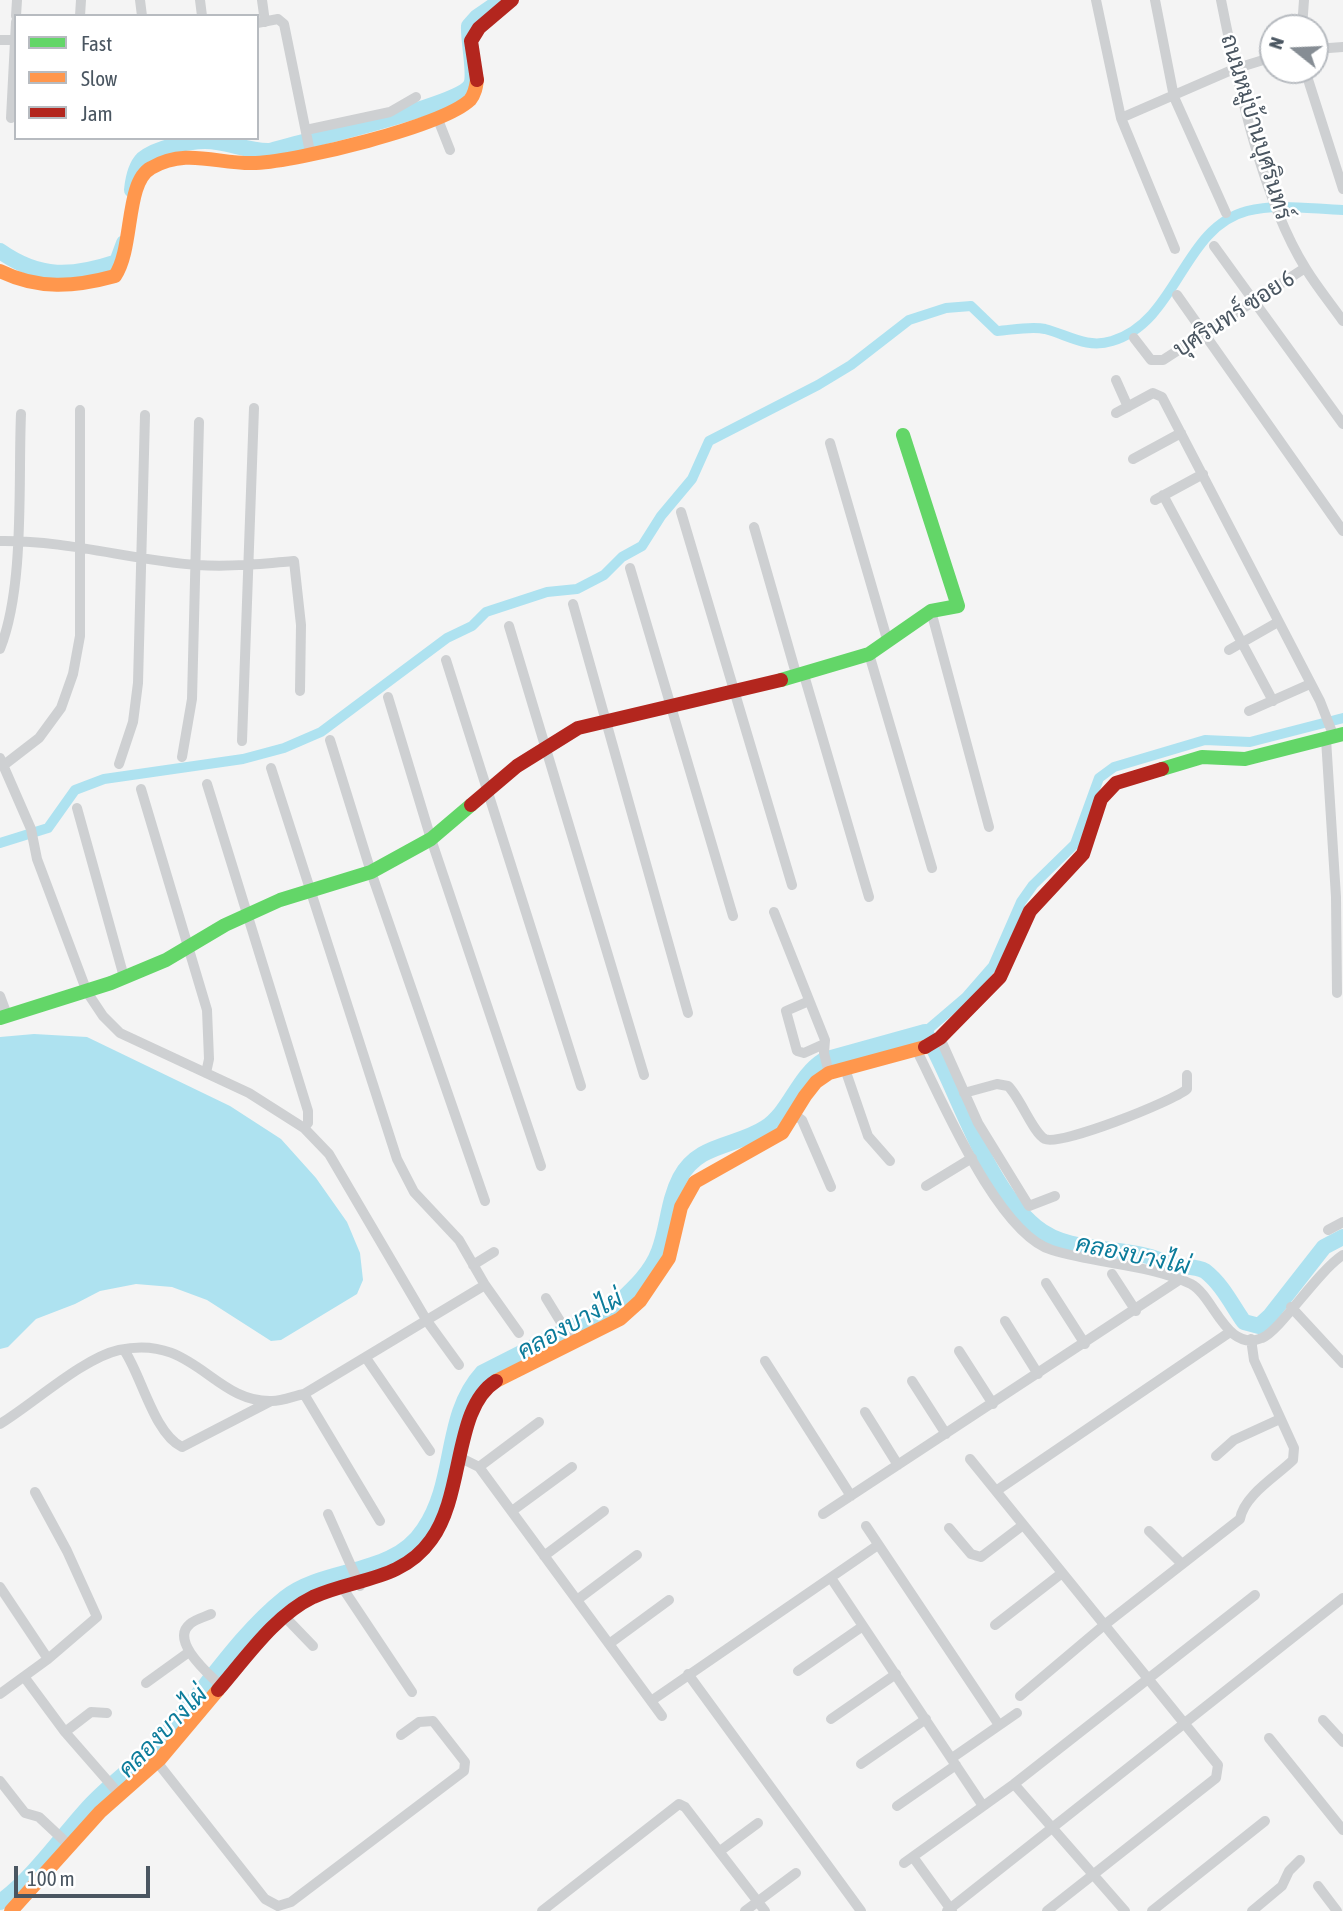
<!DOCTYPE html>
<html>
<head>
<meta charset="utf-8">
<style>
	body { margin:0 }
	#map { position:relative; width:1343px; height:1911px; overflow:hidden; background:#f4f4f4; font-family:"Asap Condensed",sans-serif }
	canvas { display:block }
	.legend { position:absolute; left:14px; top:14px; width:245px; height:126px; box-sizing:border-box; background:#fff; border:2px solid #b7bbc0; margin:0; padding:9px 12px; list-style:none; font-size:21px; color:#4a5661 }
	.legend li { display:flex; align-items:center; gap:14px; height:35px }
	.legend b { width:35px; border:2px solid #b7bbc0 }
	.north { position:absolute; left:1259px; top:14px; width:70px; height:70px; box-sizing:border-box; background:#fff; border:2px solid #b7bbc0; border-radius:50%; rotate:288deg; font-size:19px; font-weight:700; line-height:28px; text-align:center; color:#4a5661 }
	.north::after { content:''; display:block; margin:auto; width:24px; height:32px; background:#868d94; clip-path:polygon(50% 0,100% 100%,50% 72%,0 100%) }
	.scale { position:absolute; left:14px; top:1866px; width:136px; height:32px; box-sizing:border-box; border:4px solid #4a5661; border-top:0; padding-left:9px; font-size:21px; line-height:24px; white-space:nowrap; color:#4a5661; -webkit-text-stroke:5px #fff; paint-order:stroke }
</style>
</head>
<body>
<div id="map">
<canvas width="1343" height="1911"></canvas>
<ul class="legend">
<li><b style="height:9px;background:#63d668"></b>Fast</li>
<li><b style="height:9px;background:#ff974d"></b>Slow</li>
<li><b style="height:9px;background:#b3261e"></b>Jam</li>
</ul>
<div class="north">N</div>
<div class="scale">100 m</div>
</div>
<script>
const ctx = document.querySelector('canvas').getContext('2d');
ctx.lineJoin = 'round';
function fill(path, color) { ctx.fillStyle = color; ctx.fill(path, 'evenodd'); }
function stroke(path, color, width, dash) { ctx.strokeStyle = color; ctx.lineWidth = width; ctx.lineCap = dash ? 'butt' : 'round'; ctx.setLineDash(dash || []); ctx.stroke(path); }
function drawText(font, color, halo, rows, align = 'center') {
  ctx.font = font + ' "Asap Condensed",Sarabun,sans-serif'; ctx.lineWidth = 5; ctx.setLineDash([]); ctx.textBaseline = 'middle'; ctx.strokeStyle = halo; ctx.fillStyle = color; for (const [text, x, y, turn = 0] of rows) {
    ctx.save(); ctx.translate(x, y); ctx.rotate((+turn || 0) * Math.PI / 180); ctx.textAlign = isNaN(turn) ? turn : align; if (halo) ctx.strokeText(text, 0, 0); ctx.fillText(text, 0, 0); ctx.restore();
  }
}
fill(new Path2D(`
	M34,1034L87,1037L230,1106L281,1139L316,1178L347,1222L360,1253L363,1280L357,1294L281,1340L271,1341L207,1300L172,1287L136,1284L100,1291L75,1304L36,1319L8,1347L0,1349V1037Z`), '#aee2f0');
stroke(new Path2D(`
	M0,843L48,828L75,790L104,779L243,759L284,748L321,732L447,638L472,626L486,612L547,592L577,589L604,575L622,557L642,546L661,516L692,479L709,441L818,385L851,365L909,320L946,308L971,306L997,331C1012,330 1031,326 1045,329C1068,335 1087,349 1112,341C1178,321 1182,228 1247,211C1277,203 1312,209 1343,210
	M925,1032L966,997L993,966L1021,902L1033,885L1075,844L1099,778L1114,767L1205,740L1250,742L1343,718`), '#aee2f0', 10);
stroke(new Path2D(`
	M132,190C133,180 135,167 143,159C155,148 189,141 205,141C228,141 248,152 270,151C302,141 459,106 471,85C476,75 468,40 469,26L477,17L502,0
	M0,251C40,279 72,277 117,262L124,243
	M0,1902C33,1878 59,1840 86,1810C107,1786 134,1768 156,1745C200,1698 235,1638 285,1598C326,1566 393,1577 424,1529C457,1481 443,1416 482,1373L616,1305C633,1289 651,1273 659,1251C668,1227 668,1201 680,1178C698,1143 736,1147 765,1128C791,1111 797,1077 824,1060L925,1032C958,1089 985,1186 1036,1227C1065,1251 1108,1247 1143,1255C1154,1257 1164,1262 1174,1265C1183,1267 1197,1266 1205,1271C1222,1284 1232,1305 1244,1322L1259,1326L1270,1316L1324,1247L1343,1237`), '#aee2f0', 16);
stroke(new Path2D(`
	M140,0L142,16
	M200,0L202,16
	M262,0L265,22
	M1096,0L1121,118L1175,249
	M1155,0L1174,97L1226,213
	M1221,0C1237,81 1262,199 1306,269C1317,287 1331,304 1343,321
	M16,16L17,0
	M80,16L81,0
	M257,23L278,19L284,24L310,152
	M1302,28L1304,0
	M0,40H15
	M1315,49L1343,47
	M1305,70L1343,189
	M437,117L450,150
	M11,118L16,22
	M1121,118L1234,69L1273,57
	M306,130L390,112L416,97
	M1214,246L1343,424
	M1177,295L1343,531
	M1134,338L1151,360H1163L1305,268
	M1116,380L1128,407
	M1116,413L1153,393L1162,397L1320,701L1334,737
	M830,443L887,639
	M1133,459L1181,433
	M1163,495L1273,701
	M1155,500L1203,474
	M681,512L792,885
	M754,527L797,677
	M0,541C67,540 131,560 197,565C230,567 262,564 294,561L301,625L300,691
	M630,568L733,916
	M573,604L688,1013
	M931,611L989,827
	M509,626L644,1075
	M0,649C25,586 18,483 21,414
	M1229,650L1278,622
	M869,654L932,868
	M446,660L581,1086
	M804,675L869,897
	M388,697L431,839L541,1166
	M1249,711L1310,684
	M1326,739L1336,897L1337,993
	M330,740L371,872L485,1201
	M242,741L254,408
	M182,757L192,699L199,422
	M0,758L31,829L37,859L87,992L103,1016L120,1033L249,1093L304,1128L329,1154L427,1321L459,1365
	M119,764L133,722L138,683L145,415
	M4,765L39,738L61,708L73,674L80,636V410
	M271,768L397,1159L414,1192L459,1240L485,1285L519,1333
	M207,784L308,1111V1123L304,1128
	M141,789L207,1010L209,1059L206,1073
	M77,808L124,977
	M774,912L825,1040L824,1053L829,1073
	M0,996L7,1015
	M809,1001L786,1011L797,1051L804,1053L824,1044
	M940,1038L978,1123L1029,1206L1055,1196
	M917,1051C942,1100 998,1234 1052,1250C1097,1264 1148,1264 1191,1284C1214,1296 1226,1353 1262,1338C1280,1331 1317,1272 1343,1255
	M845,1069L868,1136L890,1161
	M964,1093L997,1084L1008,1086C1020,1097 1033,1133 1045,1139C1060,1146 1172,1102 1187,1089V1075
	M795,1115L802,1120L831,1187
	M926,1186L972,1158
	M1328,1230L1343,1222
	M473,1265L494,1252
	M1112,1274L1136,1311
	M1046,1283L1085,1344
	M546,1298L573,1342
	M1291,1307L1343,1363
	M1005,1321L1038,1374
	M124,1350C141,1374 154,1434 182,1447L271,1401
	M959,1351L993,1404
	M366,1358L430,1451
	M765,1361L851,1496
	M912,1381L946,1434
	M304,1394L380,1521
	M865,1412L898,1465
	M0,1424C33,1404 83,1358 119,1350C194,1333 213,1403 272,1401C282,1401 294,1396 304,1394L485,1285
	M1216,1456L1234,1440L1280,1419
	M461,1458L479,1467L662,1716
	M970,1459L1218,1765L1216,1778L1047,1911
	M479,1467L539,1422
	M996,1491L1230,1332
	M512,1511L572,1467
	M328,1514L360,1586
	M823,1514L1179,1280
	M866,1526L999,1725
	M949,1528L971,1554L981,1557L1023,1525
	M1149,1531L1182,1564
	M544,1556L604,1511
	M831,1578L983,1806
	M0,1587L48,1659
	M344,1590L412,1692
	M577,1600L637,1555
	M211,1614C205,1617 195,1619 190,1624C169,1641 210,1675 222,1687
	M285,1617L313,1646
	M995,1625L1062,1573
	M609,1644L669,1600
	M798,1671L863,1626
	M688,1674L861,1911
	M25,1678L65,1732L120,1795
	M146,1683L189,1652
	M0,1694L48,1659L97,1617L67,1551L35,1492
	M1020,1696L1103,1626L1240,1519C1244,1495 1277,1476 1293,1460L1294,1448L1254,1360L1251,1339
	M651,1701L878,1545
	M831,1719L896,1674
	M1323,1720L1343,1742
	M65,1732L91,1712L107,1713
	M1269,1738L1343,1830
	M952,1758L1017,1713
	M157,1762L265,1899L278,1906L291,1902L464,1771L465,1762L433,1721L419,1722L401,1735
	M861,1764L926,1719
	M0,1781L25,1813L39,1817L70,1846
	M1014,1784L1125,1911
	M897,1806L956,1765
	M720,1851L758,1823
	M913,1857L952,1911
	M904,1863L1014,1784L1255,1595
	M1318,1886L1337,1911
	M542,1911L679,1804L685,1807L765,1911
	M745,1911L796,1873
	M947,1911L1343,1598
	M1152,1911L1265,1821
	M1252,1911L1282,1886L1289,1871L1300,1860`), '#ced0d2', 10);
stroke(new Path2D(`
	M781,680L869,654L931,611L958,606L903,435
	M1162,769L1202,757L1245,759L1343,734
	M0,1018L111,983L166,960L225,925L280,900L371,872L431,839L471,805`), '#63d668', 14);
stroke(new Path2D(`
	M0,271C38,290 75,287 115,276C134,248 125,182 151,168C187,147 219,165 256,163C298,161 441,127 470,100C475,94 476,87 477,80
	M496,1381L620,1319L640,1301L669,1258L681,1207L695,1182L782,1133L805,1096L816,1082L829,1073L925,1047
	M11,1911L100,1812L160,1759L218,1690`), '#ff974d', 14);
stroke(new Path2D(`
	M477,80L471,41L479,28L512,0
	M471,805L517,766L578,728L781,680
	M925,1047L940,1038L1000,977L1030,911L1083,854L1101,799L1116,783L1162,769
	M218,1690C246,1658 274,1616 313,1597C355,1578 402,1581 431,1540C465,1494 453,1408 496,1381`), '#b3261e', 14);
drawText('23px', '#4a5661', '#fff', [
	["ถนนหมู่บ้านบุศรินทร์",1256,127,73],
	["บุศรินทร์ ซอย 6",1234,314,-33]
]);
drawText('italic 24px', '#0c7c9b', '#fff', [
	["คลองบางไผ่",1133,1255,12],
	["คลองบางไผ่",570,1325,-29],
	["คลองบางไผ่",163,1732,-46]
]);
</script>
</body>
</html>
